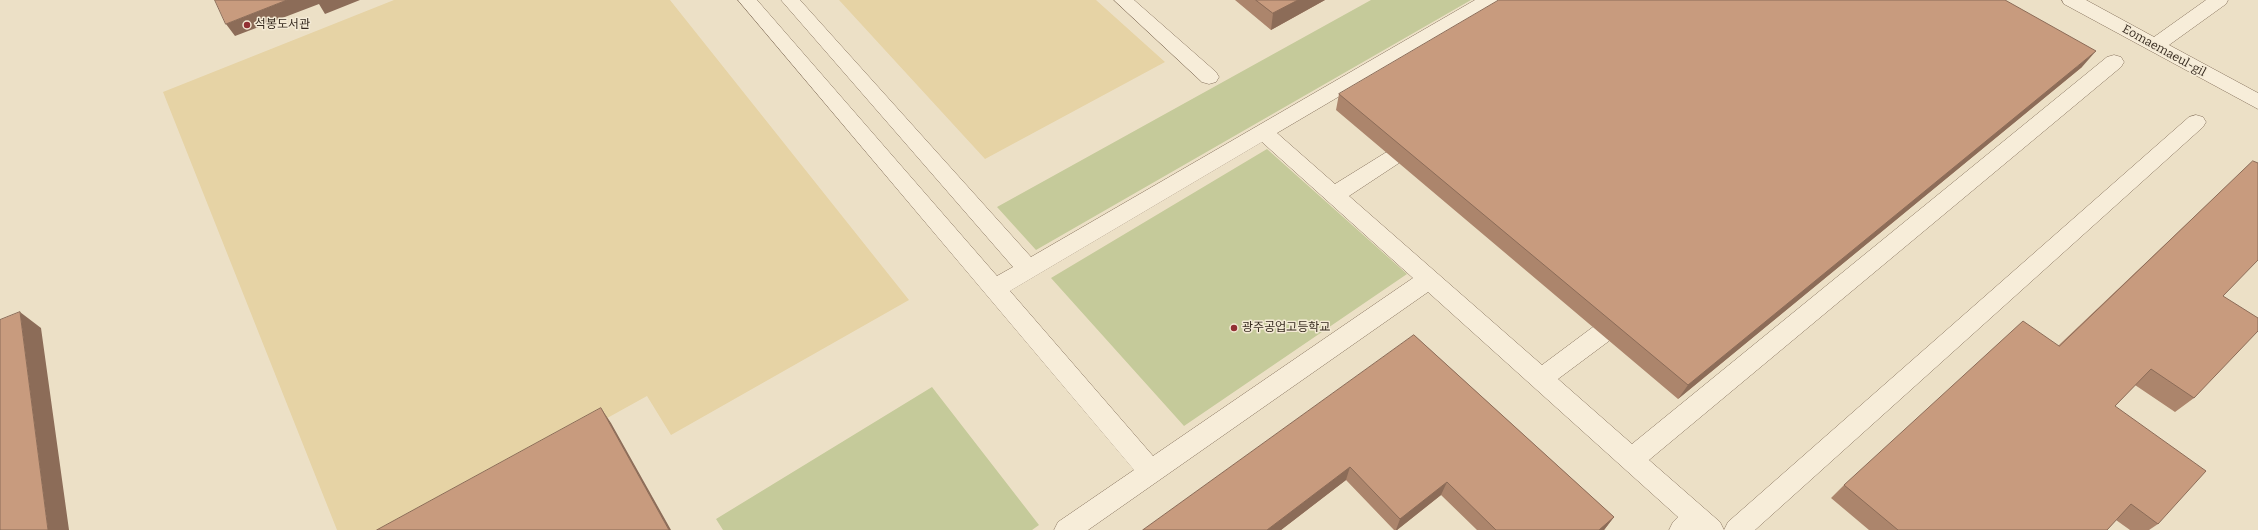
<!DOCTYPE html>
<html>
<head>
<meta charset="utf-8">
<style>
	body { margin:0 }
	canvas { display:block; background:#ece0c6 }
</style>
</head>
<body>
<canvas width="2258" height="530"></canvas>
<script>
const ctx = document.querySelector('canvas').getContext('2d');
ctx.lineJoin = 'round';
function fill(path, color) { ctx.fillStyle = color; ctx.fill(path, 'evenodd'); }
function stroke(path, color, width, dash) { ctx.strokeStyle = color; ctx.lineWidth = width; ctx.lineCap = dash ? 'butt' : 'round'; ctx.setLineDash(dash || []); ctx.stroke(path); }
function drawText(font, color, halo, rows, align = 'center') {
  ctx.font = font + ' Bitter,"Noto Sans KR",serif'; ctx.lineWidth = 3; ctx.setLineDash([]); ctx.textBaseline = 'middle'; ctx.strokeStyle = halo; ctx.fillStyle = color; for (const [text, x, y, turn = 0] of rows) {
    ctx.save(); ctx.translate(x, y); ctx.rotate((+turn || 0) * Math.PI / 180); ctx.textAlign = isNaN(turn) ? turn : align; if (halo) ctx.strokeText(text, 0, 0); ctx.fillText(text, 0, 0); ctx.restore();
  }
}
fill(new Path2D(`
	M1371,0H1471L1036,250L997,207Z
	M1267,149L1407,274L1184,426L1051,278Z
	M932,387L1039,525L1032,530H723L716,519Z`), '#c5ca9a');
fill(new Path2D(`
	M394,0H670L909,300L671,435L647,396L405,530H337L163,92Z
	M839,0H1096L1165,62L985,159Z`), '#e6d3a5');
const minor = new Path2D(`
	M738,0H757L997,276L1013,267L781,0H800L1031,257L1475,0H1498L1496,4L1277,133L1335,184L1385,153L1392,150L1399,153L1402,158L1399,163L1349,196L1542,365L1593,327L1601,324L1609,327L1612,334L1609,341L1558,379L1632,444L2107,57L2114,55L2121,57L2124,62L2121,67L1649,460L1720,522L1724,530H1669L1673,522L1678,517L1428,292L1088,530H1054L1058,522L1134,470ZM1262,142L1413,278L1153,456L1010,291Z
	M1114,0H1134L1216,72L1219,77L1216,82L1209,84L1202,82Z
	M2062,0H2086L2154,37L2206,0H2228L2226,4L2169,45L2258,93V109L2064,4Z
	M2196,115L2203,117L2206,122L2203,127L1755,530H1724L1728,522L2189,117Z`);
stroke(minor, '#86725d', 1);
fill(minor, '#f7edd9');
fill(new Path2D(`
	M1235,0H1325L1271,30Z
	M2082,67L1678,399L1336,110L1339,94Z
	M2253,161L2223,296L2194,398L2175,412L2135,385L2115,406L2158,524L2149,530H2130L2116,520L2107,530H1869L1831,498L1844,485L2059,345Z
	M1414,335L1614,517L1604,530H1477L1441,495L1397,530H1394L1346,480L1281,530H1143Z`), '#ac856c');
fill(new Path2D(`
	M287,0H360L325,14L319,4L235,36L226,24Z
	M1298,0H1325L1271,30L1273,13Z
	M2096,51L2082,67L1678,399L1688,385Z
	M20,312L41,328L69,530H48Z
	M601,408L611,423L671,530H669Z
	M1350,467L1346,480L1281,530H1267Z
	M1447,482L1441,495L1397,530H1396L1400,519Z
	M1614,517L1604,530H1599Z`), '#8c6c58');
const building = new Path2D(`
	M215,0H287L226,24Z
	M1256,0H1298L1273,13Z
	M1499,0H2005L2096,51L1688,385L1339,94Z
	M2253,161L2258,163V260L2223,296L2258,318V331L2194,398L2151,369L2115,406L2206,471L2158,524L2131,504L2107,530H1898L1844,485L2023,321L2059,346Z
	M20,312L48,530H0V320Z
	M1414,335L1614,517L1599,530H1496L1447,482L1400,519L1350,467L1267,530H1143Z
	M601,408L669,530H377Z`);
fill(building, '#c89b7e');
stroke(building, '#8c6c58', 1);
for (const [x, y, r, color] of [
	[247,25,4,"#923033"],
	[1234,328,4,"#923033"]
]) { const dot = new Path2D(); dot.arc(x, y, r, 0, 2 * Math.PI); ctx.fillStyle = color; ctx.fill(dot); stroke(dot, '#f4ead5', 1.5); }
drawText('12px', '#372b20', '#f4ead5', [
	["석봉도서관",255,25],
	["광주공업고등학교",1242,328]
], 'left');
drawText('12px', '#372b20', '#f4ead5', [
	["Eomaemaeul-gil",2164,51,29]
]);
</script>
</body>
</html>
